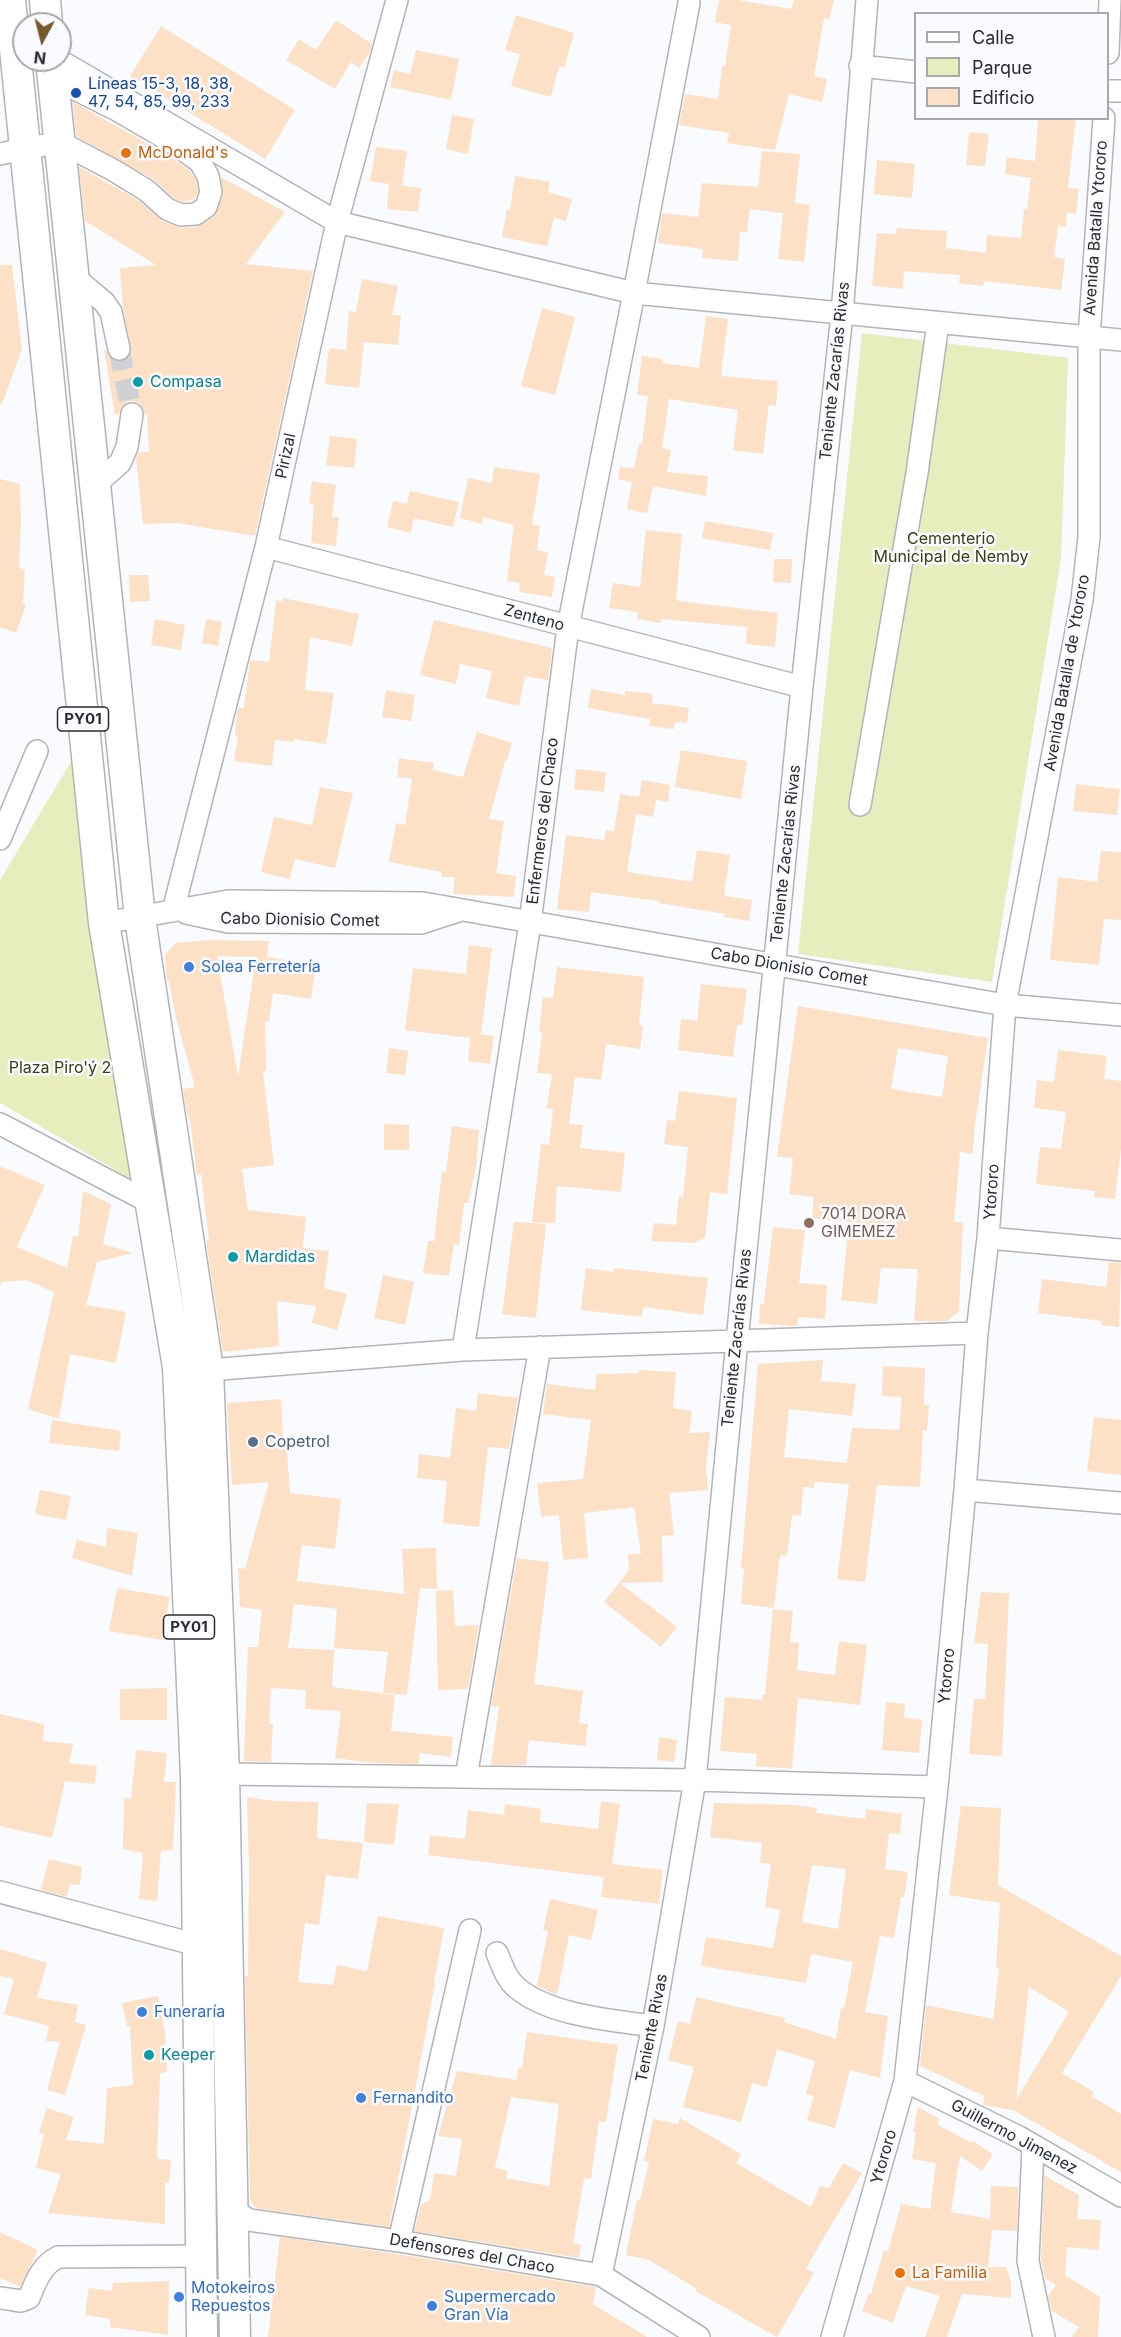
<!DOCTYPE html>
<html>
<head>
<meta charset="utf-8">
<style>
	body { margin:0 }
	#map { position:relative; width:1121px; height:2337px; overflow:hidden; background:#f9fbfe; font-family:Inter,sans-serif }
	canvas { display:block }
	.legend { position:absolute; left:914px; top:12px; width:195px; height:108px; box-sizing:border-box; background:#f9fbfe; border:2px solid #a6a8aa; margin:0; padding:8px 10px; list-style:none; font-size:18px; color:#2a2b2c }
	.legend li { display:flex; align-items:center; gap:12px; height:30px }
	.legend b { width:30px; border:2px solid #a6a8aa }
	.north { position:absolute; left:12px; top:12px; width:60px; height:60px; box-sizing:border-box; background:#f9fbfe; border:2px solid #a6a8aa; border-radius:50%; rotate:187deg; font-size:16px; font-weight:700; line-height:24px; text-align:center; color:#2a2b2c }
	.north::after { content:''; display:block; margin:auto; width:21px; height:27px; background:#78592e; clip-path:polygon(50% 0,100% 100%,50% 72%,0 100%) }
</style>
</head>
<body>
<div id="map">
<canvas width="1121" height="2337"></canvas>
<ul class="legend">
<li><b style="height:8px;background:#fff"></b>Calle</li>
<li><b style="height:16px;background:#e7edbc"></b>Parque</li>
<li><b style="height:16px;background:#fce1c7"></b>Edificio</li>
</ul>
<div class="north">N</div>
</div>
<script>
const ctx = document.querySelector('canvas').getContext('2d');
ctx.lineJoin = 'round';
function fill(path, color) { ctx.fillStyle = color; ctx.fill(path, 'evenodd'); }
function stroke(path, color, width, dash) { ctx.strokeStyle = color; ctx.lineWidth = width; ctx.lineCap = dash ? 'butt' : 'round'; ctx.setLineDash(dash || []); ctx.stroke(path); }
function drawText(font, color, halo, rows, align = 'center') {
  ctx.font = font + ' Inter,sans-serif'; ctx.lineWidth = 5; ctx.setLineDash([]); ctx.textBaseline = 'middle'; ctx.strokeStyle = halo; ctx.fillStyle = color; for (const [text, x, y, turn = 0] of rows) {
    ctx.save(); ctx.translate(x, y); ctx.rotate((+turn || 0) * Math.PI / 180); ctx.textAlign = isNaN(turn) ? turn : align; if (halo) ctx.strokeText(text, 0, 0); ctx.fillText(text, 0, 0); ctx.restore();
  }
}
fill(new Path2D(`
	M862,333L1068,358L1061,559L992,982L798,954Z
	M72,760L138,1183L0,1103V880Z`), '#e7edbc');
fill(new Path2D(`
	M719,0H738L791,9L794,0H834L829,20L824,18L814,76L827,79L822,102L789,94L775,150L727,143L729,133L679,125L685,94L718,99L722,66H725L731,25L715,22Z
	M516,15L574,33L564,68L559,66L551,97L511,86L520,54L505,50Z
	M336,20L372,44L370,52L359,68L351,62L335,89L286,60L299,39L316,50Z
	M161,26L295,110L265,159L130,76Z
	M416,50L459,59L451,100L390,87L394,70L410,74Z
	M73,102L168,155L190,171L196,180L198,191L195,199L183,202L174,198L153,179L76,136Z
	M452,115L474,119L468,154L446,149Z
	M1076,118L1068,188L1079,189L1076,214L1067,213L1066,227L1058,226L1054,257L1065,259L1061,290L984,281L983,286L959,283L960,275L904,271L903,289L872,286L877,233L896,234L897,228L947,231L946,248L986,253L987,235L1021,238L1024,209H1027L1031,178L1005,174L1007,157L1035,161L1038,119Z
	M969,132L989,134L985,166L966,165Z
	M376,147L407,151L402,186L370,181Z
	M762,151L800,154L795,203L810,205L804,262L778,259L783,213L750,209L747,232H740L738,261L702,258L703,249L658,243L662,213L698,217L702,183L758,187Z
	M877,160L915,164L912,198L874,194Z
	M79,167L138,200L162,221L181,228L197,227L214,217L223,195L221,177L285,212L246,264L313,271L255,536L177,523L143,524L136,458L139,452H149L147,414H144L140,404L133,401L127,402L122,407L119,414L115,415L104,350H106L109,357L116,361L127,359L131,352L123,308L120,268L156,265L85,221Z
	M515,176L550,182L548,192L572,199L566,221L554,218L547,246L502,237L507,209L510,210Z
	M389,184L421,188L418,212L387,209Z
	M0,265H12L22,349L2,404H0Z
	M362,279L398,286L392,315H401L398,345L364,342L359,388L325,384L329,348L346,350L349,311L356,312Z
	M542,308L575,317L555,395L521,386Z
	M706,316L728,319L721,376L778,381L776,406L769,405L763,454L733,450L738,410L669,399L662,448L671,450L667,472L708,476L706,496L653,486L647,513L627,509L632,482L618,479L620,467L634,468L639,444H642L648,396L637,395L642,356L663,359L662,363L699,368Z
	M330,436L357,439L354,468L326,465Z
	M494,467L540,474L532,525L540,526L537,550L548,552L544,575L555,577L552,597L519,592L520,583L507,581L514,525L483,517L482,524L460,518L468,478L492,483Z
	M0,479L20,484L21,524L19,567L25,570L23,603L26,605L16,633L0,627Z
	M312,481L336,485L332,517H339L336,546L311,543L314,505L309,504Z
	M410,491L459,502L453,527L414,518L411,533L387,527L393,501L407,504Z
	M705,521L773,533L770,550L702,538Z
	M646,530L682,534L676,599L679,601L778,613L775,647L746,644L747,627L661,619V623L637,619L638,612L609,608L613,583L640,587Z
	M774,559H792L791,583L773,582Z
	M129,575H148L150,601L130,602Z
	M283,598L359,614L352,646L310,637L305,690L334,693L326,744L294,739V742L275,740L272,766L234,761L238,737L235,736L237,713L238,708H244L250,660L269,662L276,600L282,602Z
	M155,619L185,625L181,650L151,645Z
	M206,619L222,622L218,646L202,643Z
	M434,620L552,648L548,680L525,676L519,706L486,698L492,671L460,664L456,684L420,675Z
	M591,689L625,695V691L653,694L652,703L689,708L687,723L675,722L674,729L649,726L650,719L588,708Z
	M386,690L415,695L411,721L382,717Z
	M477,732L512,743L507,761H505L489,819L504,821L496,873L516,876L514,897L453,894L455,877H442V872L389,862L396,823L405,825L412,779L397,777L399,758L434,763L433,770L463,777Z
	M681,750L747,761L741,799L675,787Z
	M576,769L606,772L604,792L574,789Z
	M642,780L670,785L668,802L656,800L653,817L636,814L627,872L692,882L697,850L730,855L724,893H726L725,896L752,900L749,921L724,917L725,914L659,903V901L591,892L589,912L557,909L566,835L604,840L606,830L614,831L620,794L639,797Z
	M1076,784L1120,789L1117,815L1073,811Z
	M320,787L353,793L335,868L295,859L290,879L261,872L274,817L312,825Z
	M1101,851L1121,852V920L1104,919L1099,965L1050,960L1058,877L1097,882Z
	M209,940L269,941L267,957L316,965L311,999L273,993L269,1022L265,1021L266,1071H263L274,1165L242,1169L248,1210L306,1217L303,1248L329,1251L324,1288L347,1294L337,1330L312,1323L316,1306L277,1301L279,1346L223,1352L207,1247V1240H209L201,1174L197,1175L190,1121L187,1114L183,1089L195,1087L176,1018L169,981H167L165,955L176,943ZM217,956L256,957L238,1077Z
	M469,945L492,948L481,1034L494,1036L490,1064L468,1061L470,1038L405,1030L413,968L466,974Z
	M557,967L644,977L639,1025L643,1026L640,1049L606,1044L601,1080L575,1077L569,1124L583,1125L580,1148L625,1153L621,1192L557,1186L555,1223L532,1222L541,1144L549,1145L553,1109L547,1108L552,1074L537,1073L542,1032H539L543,997L553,998Z
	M701,984L747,989L742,1025H737L733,1057L678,1050L681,1019L697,1021Z
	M798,1006L988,1038L974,1131H975L972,1154L960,1152L954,1222H963L959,1311L947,1321H914L918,1269L881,1268L877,1304L841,1300L849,1222L812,1218L814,1197L789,1194L793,1158L777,1157ZM898,1048L948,1056L942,1097L891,1089Z
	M389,1048L408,1051L405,1075L386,1073Z
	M1058,1050L1107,1056L1104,1079L1121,1081V1149L1115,1199L1094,1197L1095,1191L1036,1184L1040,1147L1061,1149L1066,1112L1034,1108L1037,1080L1054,1082Z
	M679,1091L737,1098L727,1194L710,1192L705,1238L694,1243L651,1241L654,1223L676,1225L679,1196L683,1197L688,1147L664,1144L667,1120L675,1121Z
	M384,1124L409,1125V1150H384Z
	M452,1126L479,1130L476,1167L468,1203H464L459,1245L454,1244L449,1276L423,1273L428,1241H434L440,1189L442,1172L446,1173Z
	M0,1166L45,1185L17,1247L67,1268L73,1236L78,1237L83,1191L111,1204L103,1244L133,1253L97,1262L86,1305L126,1312L116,1363L70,1354L59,1419L28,1409L54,1292L26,1280L2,1282L0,1286Z
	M514,1222L546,1224L536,1318L502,1314Z
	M773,1227L805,1230L799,1283L827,1285L825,1319L798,1317L797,1326L759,1324L760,1304H764Z
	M1109,1262L1121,1263L1119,1327L1101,1325L1102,1321L1038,1313L1042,1279L1106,1287Z
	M586,1268L613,1272L614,1268L708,1278L703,1315L643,1307L642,1317L581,1310Z
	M383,1275L414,1282L405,1325L374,1318Z
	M823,1360L821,1381L856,1384L852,1416L789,1409L784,1457L847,1463L852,1428L899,1430L902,1397L882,1396L883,1366L925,1368L924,1405H929L927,1431L923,1430L920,1487L877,1485L865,1582L837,1579L849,1484L814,1482V1488L803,1487L801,1516L792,1515L787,1556L780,1555L774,1608L741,1604L744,1569H741L758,1364Z
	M639,1370L676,1372L673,1408L692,1411L689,1433L710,1432L706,1466L708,1490L669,1493L674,1535L662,1536L663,1582L620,1583L677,1627L661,1647L604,1602L629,1570L628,1554H641L634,1507L584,1513L588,1558L563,1560L559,1515L541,1517L537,1483L583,1479L591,1420L543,1414L547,1384L595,1390L597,1374L638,1373Z
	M478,1393L518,1398L509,1449L488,1447L479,1527L443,1523L447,1481L417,1478L419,1454L450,1458L456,1408L476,1411Z
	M281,1399L283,1437H286L290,1493L341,1499L335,1549L302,1545L297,1581L404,1594L402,1549L436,1548L437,1589L420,1588L407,1695L383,1693L388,1652L334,1648L337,1609L294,1604L288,1648L334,1650L332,1687L395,1695L391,1731L453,1737L451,1757L420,1753L419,1764L374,1763L335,1758L341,1711L305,1709L306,1690L271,1688L269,1724H273L271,1762L244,1761L248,1647H258L262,1610L240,1607L238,1568L245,1569L269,1482L232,1485L227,1403Z
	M1094,1417L1121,1420V1475L1087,1471Z
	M52,1420L121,1431L119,1451L49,1443Z
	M40,1490L71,1496L66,1520L35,1514Z
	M107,1528L138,1533L132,1576L72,1558L77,1540L106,1547Z
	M517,1558L549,1562L534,1684L583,1691L579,1723L588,1724L585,1746L529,1740L526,1765H491L499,1707L491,1706Z
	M117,1588L170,1597L162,1640L109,1631Z
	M453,1590L455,1626L479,1625L468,1689L438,1690L436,1591Z
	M981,1592L1009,1593L1002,1756L969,1754L974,1699H985L988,1644L974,1643Z
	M773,1609L793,1611L790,1642L799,1643L797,1670L835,1675L839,1641L867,1645L860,1705L798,1698L792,1769L756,1766L757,1754L720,1751L725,1697L762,1700V1695H765Z
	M167,1688V1720H120V1689Z
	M886,1702L905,1704L904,1718L922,1720L919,1753L882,1750Z
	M0,1714L44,1724L43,1741L73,1744L69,1763L97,1766L95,1784L65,1781L52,1838L0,1826Z
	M659,1737L677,1740L674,1762L657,1760Z
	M136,1750L167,1753L164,1782H176L173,1850L161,1851L157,1901L139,1899L143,1853L123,1849L124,1798L131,1799Z
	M247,1797L274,1801L318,1802L317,1838L363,1843L358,1879L326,1875L319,1925L305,1923L298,1982L333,1985L337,1965L367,1971L378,1916L444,1928L434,1983L435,1984L389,2227L256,2208L250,2200L245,1976H248L249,1868Z
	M601,1801L620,1804L612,1864L663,1870L659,1904L601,1897L604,1877L428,1855L430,1835L465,1839L468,1810L504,1815L505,1804L541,1809L540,1822L598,1829Z
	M367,1803L399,1804L394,1845L364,1842Z
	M714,1803L793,1805L817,1808L816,1813L865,1819L866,1809L902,1814L900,1834L889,1833L885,1869L908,1872L904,1897H901L894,1938L880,1936L865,2012L888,2016L880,2078L850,2070L835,2128L807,2120L814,2096L806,2094L815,2061L777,2049L767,2087L752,2083L741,2122L683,2107L694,2067L668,2060L678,2021L690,2024L696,1997L785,2018L784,2022L836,2039L841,2008L844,2009L853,1962L811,1954L806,1983L701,1966L706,1937L773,1948L780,1910L765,1907L771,1864L760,1863L762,1843L710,1837ZM812,1865L846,1869L838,1929L802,1922Z
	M961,1806L1001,1808L998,1885L1121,1956V1976L1062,2073L1094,2092L1091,2096L1121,2114V2172L1013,2110L983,2105L984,2096L920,2066L926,2005L993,2019L999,1969L996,1967L1000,1903L949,1895ZM1029,1987L1069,2012L1016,2100Z
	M49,1859L82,1867L80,1885L70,1884L67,1897L41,1890Z
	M550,1899L598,1910L591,1940L569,1935L557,1995L537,1986L548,1931L543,1930Z
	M0,1949L47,1963L37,1998L78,2005L75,2022L86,2025L65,2095L47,2090L60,2042L46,2041L49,2026L4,2014L14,1979L0,1976Z
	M158,1996L165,2033L167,2072L160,2073L157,2159L171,2160L169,2183H165V2224L48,2213L61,2174L36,2168L44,2134L39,2133L47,2108L74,2117L66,2140L104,2144L107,2088L133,2085L130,2026L127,2027L122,2003Z
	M527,2032L618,2045L606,2122L599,2121L591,2179L584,2178L573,2243L581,2245L579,2258L414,2231L421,2204L430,2200L434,2173L456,2176L462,2139L438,2136L457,2071L517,2080L518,2067L522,2068ZM511,2097L559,2104L549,2186L506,2178L508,2171L495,2168Z
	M918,2107L939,2119L938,2125L972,2143L973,2141L993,2154L982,2171L960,2156L951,2212L990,2219L991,2186L1018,2187L1017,2231L992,2230L988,2267H1006L1011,2281V2298L962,2294L947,2337H925L940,2296L906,2286L893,2323L862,2311L869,2293L871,2294L884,2250L888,2252L901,2204L930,2209L936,2163L912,2159L916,2132H913Z
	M680,2118L741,2154L736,2163L811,2207L820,2186L829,2188L843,2163L862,2173L806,2268L814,2273L777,2337L695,2291L697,2289L649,2260L626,2255L637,2199L640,2200L649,2162L644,2161L653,2119L678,2124Z
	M1044,2175L1079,2195L1077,2219L1101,2220L1099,2250L1067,2247L1065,2275L1100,2297L1098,2337H1072L1079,2327L1052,2311L1048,2296L1056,2285L1045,2278L1041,2260Z
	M0,2232L38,2250L20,2287L0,2278Z
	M280,2237L397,2254L596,2287L593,2304L647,2337H268Z
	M169,2281L168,2335L110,2327V2319L85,2315L89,2288L112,2291L113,2283Z`), '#fce1c7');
stroke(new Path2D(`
	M119,349L132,414`), '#d0d1d4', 21, [21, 10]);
const minor = new Path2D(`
	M1108,53L1110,0
	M59,60L337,222L634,293L1121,340
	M860,66L916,72
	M1108,91H1121
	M0,154L60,142L113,170L146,190L167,209L181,215L196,214L206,207L211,192L208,176L200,162L175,144L115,109L53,78
	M73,276L104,302L111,312L119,349
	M95,485L120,463L127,447L132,414
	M266,547L802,687
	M860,805L917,473L938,323
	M0,839L37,751
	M173,911L266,547L337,222L397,0
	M186,913L228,922L421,923L458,911
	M104,923L228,901L423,903L1005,1005L1121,1015
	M0,1124L151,1203
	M988,1238L1121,1250
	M463,1350L530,923L568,627L634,293L689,3
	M208,1370L463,1350L977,1333
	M965,1490L1121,1503
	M224,1774L695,1780L937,1787
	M466,1777L540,1347
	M0,1892L197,1945
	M497,1953C502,1965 506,1979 517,1988C551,2016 611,2020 653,2026
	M905,2081L1019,2137L1121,2196
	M1033,2146L1028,2261L1044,2337
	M232,2209L249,2220L399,2241L601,2275L699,2337
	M399,2241L470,1930
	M601,2275L653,2026L695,1780L737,1341L802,687L842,314L867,0
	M0,2298L21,2301L29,2298C36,2281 41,2266 58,2257L202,2256
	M832,2337L905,2081L937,1787L965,1490L977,1333L988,1238L1005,1005L1082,600L1089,537V338L1104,118`);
const highway = new Path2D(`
	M10,0L104,923L178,1367L196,1775L202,2337
	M45,0L47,24
	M51,60L140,918L208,1370L224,1774L235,2337`);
stroke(minor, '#b3b4b7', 24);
stroke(highway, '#b3b4b7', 33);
stroke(minor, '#fff', 21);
stroke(highway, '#fff', 30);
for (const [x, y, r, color] of [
	[76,93,6,"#1a4fb4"],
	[126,153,6,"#e8710a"],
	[138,382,6,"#0f9aa8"],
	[189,967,6,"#3f7fe0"],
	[809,1223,6,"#8d6e63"],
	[233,1257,6,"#0f9aa8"],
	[253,1442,6,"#5c6f8a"],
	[142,2012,6,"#3f7fe0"],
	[149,2055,6,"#0f9aa8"],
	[361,2098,6,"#3f7fe0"],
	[900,2273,6,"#e8710a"],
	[179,2297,6,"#3f7fe0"],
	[432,2306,6,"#3f7fe0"]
]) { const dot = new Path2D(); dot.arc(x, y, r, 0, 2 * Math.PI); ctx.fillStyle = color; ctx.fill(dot); stroke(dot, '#f9fbfe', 2); }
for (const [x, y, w] of [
	[83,719,51],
	[189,1627,51]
]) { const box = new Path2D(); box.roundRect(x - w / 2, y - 12, w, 24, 4.5); ctx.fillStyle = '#f9fbfe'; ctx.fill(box); stroke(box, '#2a2b2c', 1.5); }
drawText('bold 15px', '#2a2b2c', null, [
	["PY01",83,719],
	["PY01",189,1627]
]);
drawText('16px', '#164399', '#f9fbfe', [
	["Líneas 15-3, 18, 38,",88,84],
	["47, 54, 85, 99, 233",88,102]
], 'left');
drawText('16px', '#c56008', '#f9fbfe', [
	["McDonald's",138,153],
	["La Familia",912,2273]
], 'left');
drawText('16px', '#2a2b2c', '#f9fbfe', [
	["Avenida Batalla Ytororo",1096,228,-86],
	["Teniente Zacarías Rivas",835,371,-84],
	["Pirizal",286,456,-78],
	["Zenteno",534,618,15],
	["Avenida Batalla de Ytororo",1067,673,-80],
	["Enfermeros del Chaco",543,821,-83],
	["Teniente Zacarías Rivas",786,854,-84],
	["Cabo Dionisio Comet",300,920,1],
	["Cabo Dionisio Comet",789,967,10],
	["Ytororo",992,1192,-86],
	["Teniente Zacarías Rivas",737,1338,-84],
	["Ytororo",947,1676,-85],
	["Teniente Rivas",652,2028,-79],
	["Guillermo Jimenez",1014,2137,28],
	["Ytororo",884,2157,-74],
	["Defensores del Chaco",472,2254,10]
]);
drawText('16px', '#0d838f', '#f9fbfe', [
	["Compasa",150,382],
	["Mardidas",245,1257],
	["Keeper",161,2055]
], 'left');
drawText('16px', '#3a3d11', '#f9fbfe', [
	["Cementerio",951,539],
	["Municipal de Ñemby",951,557],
	["Plaza Piro'ý 2",60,1068]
]);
drawText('16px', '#366cbe', '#f9fbfe', [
	["Solea Ferretería",201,967],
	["Funeraría",154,2012],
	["Fernandito",373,2098],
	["Motokeiros",191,2288],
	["Repuestos",191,2306],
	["Supermercado",444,2297],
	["Gran Vía",444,2315]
], 'left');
drawText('16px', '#785e54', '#f9fbfe', [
	["7014 DORA",821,1214],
	["GIMEMEZ",821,1232]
], 'left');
drawText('16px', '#4e5e75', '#f9fbfe', [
	["Copetrol",265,1442]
], 'left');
</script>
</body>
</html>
